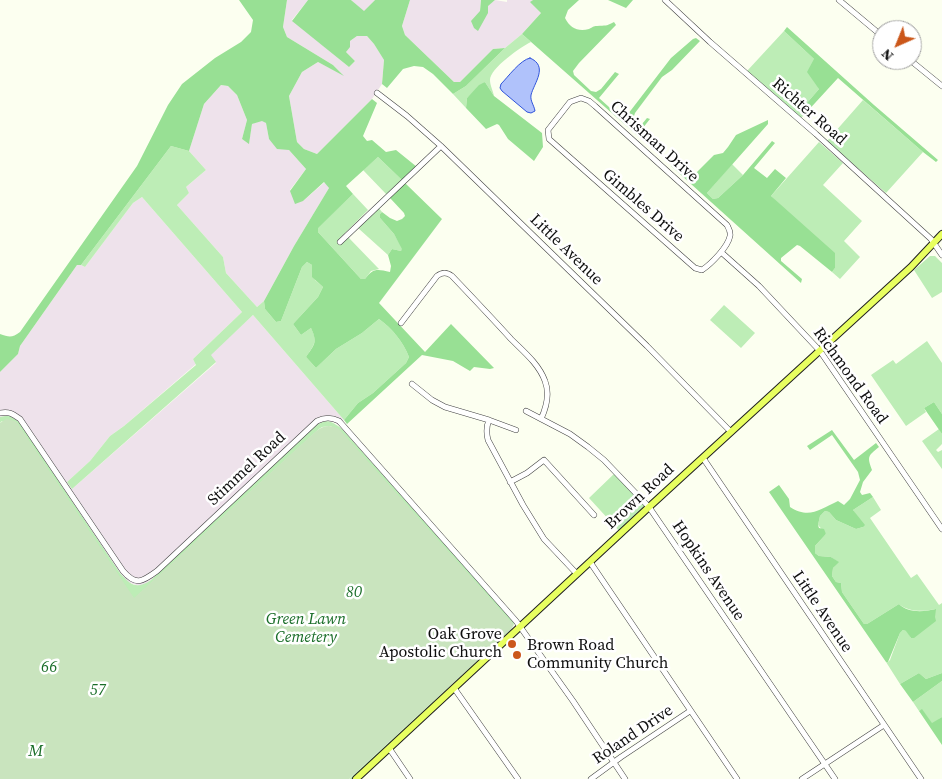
<!DOCTYPE html>
<html>
<head>
<meta charset="utf-8">
<style>
	body { margin:0 }
	#map { position:relative; width:942px; height:779px; overflow:hidden; background:#fcfff0; font-family:"Source Serif 4",serif }
	canvas { display:block }
	.north { position:absolute; left:872px; top:20px; width:50px; height:50px; box-sizing:border-box; background:#fff; border:1px solid #9f9f9f; border-radius:50%; rotate:224deg; font-size:14px; font-weight:700; line-height:20px; text-align:center; color:#0f0f0f }
	.north::after { content:''; display:block; margin:auto; width:18px; height:22px; background:#cb571a; clip-path:polygon(50% 0,100% 100%,50% 72%,0 100%) }
</style>
</head>
<body>
<div id="map">
<canvas width="942" height="779"></canvas>
<div class="north">N</div>
</div>
<script>
const ctx = document.querySelector('canvas').getContext('2d');
ctx.lineJoin = 'round';
function fill(path, color) { ctx.fillStyle = color; ctx.fill(path, 'evenodd'); }
function stroke(path, color, width, dash) { ctx.strokeStyle = color; ctx.lineWidth = width; ctx.lineCap = dash ? 'butt' : 'round'; ctx.setLineDash(dash || []); ctx.stroke(path); }
function drawText(font, color, halo, rows, align = 'center') {
  ctx.font = font + ' "Source Serif 4",serif'; ctx.lineWidth = 5; ctx.setLineDash([]); ctx.textBaseline = 'middle'; ctx.strokeStyle = halo; ctx.fillStyle = color; for (const [text, x, y, turn = 0] of rows) {
    ctx.save(); ctx.translate(x, y); ctx.rotate((+turn || 0) * Math.PI / 180); ctx.textAlign = isNaN(turn) ? turn : align; if (halo) ctx.strokeText(text, 0, 0); ctx.fillText(text, 0, 0); ctx.restore();
  }
}
fill(new Path2D(`
	M287,0H308L292,20L349,67L355,61L346,52L350,41L357,36H367L374,44L384,60L382,84L372,99L317,154L304,149L297,142L289,96L302,72L318,62L342,74L333,65L287,37L283,27Z
	M351,0H375L364,12Z
	M410,0H481L480,11L495,0L507,2V0H533L531,2L541,13L522,34L505,48L493,49L460,82H454L405,35L402,26Z
	M221,85L228,86L237,95L247,120L242,139L249,143L252,124L262,120L266,123L269,139L289,150L306,169L290,190L303,201L325,182L329,188L294,246L264,301L257,307L226,273L223,257L177,205L189,193L185,188L206,170L189,151L204,104Z
	M142,197L242,312L193,359L196,364L124,426L110,436L90,461L67,482L72,489L216,363L210,355L253,315L344,420L338,425L334,422L323,421L309,431L151,580L144,585L139,586L128,582L120,573L5,416L0,417V372L18,354L20,346L77,265H81L85,267L133,203Z`), '#eee2eb');
fill(new Path2D(`
	M784,31L814,59L819,89L800,111L804,115L801,118L747,71Z
	M522,34L531,42C521,47 490,68 490,80C490,85 493,91 494,96L485,82L467,98L466,108L453,94L466,86L505,48Z
	M863,100L923,152L886,193L827,141Z
	M819,142L843,163L823,185L862,221L844,241L860,257L840,279L832,272L835,268L771,196Z
	M171,146L189,151L206,170L186,187L189,193L177,205L223,257L226,273L257,307L264,301L265,309L276,322L281,321L302,267L307,262L312,265L315,280L323,287L318,297L293,324L301,335L311,328C318,342 314,345 306,357L316,368L336,349L362,333L379,319C392,328 404,343 409,357L406,363L373,393L358,403L344,420L253,315L211,355L216,362L72,489L67,482L90,461L110,436L124,426L196,365L193,359L242,312L142,197L133,203L85,267L81,265Z
	M378,157L403,181L387,195L363,170Z
	M732,164L743,175L718,198L713,199L707,193Z
	M353,194L368,210L337,241L339,244L348,237L379,269L371,271L365,279H361L318,232L317,228Z
	M378,207L382,212L380,214V218L394,234L403,249L401,251L392,249L388,255L358,228Z
	M930,256H935L942,263V292L932,298L914,270Z
	M724,305L755,333L741,348L710,320Z
	M927,341L942,363V414L934,402L924,408L926,412L906,426L871,375L893,360L896,364Z
	M5,416H10L19,422L120,573C131,585 136,590 151,580L309,431C323,420 327,417 342,429L512,620L514,623L513,627L491,650L352,779H349L511,630L513,626L331,426L322,427L319,429L134,599L2,421L0,423V417Z
	M939,429L942,434V444L936,450L938,452L942,450V469L922,441Z
	M616,472L648,507L621,533L589,498Z
	M873,497L881,510L870,518L911,578L917,574L939,605L942,603V673L926,679L919,673L900,684L886,662H888L890,660L900,633L903,630L907,631L911,638L935,617V609C924,612 908,612 899,604L867,624H864L842,592L841,583L836,582L832,576L833,568L838,562L831,557L819,556L815,553V546L826,534L818,525L820,516L825,511L829,512L836,520L856,529L863,527L853,510Z
	M942,681V717L932,724L922,710L919,711L913,702Z`), '#bdedb6');
fill(new Path2D(`
	M239,0H287L283,27L287,37L333,65L344,76L318,62L302,72L289,96L297,142L304,149L317,154L372,99L377,103L363,136L367,141L372,140L386,152L396,150L417,167L403,181L378,157L346,186L353,194L318,228V232L361,279H365C373,268 377,269 390,272L391,266L388,255L392,249L401,251L402,249L394,234L380,218V214L382,212L390,218L397,221L402,219L405,216L404,213L390,198L405,183L442,219L379,303L425,352L451,324L494,368L490,369L474,367L470,371L453,361L422,355L347,424L344,420L358,403L373,393L406,363L409,357C404,343 392,328 379,319L362,333L336,349L316,368L306,357C314,345 318,343 311,328L301,335L293,324L318,297L323,287L312,277V265L307,262L302,267L281,321L276,322L265,309L264,301L294,246L329,188L324,182L303,201L295,204L290,191L306,169L289,150L277,149L269,139L266,123L262,121L252,124L249,144L242,139L247,120L237,95L228,86L221,85L204,104L189,151L171,146L81,265H77L20,346L18,354L0,372V334C9,337 12,338 20,332L137,166L168,105L182,84L215,58L241,42L251,32L253,20Z
	M308,0H351L364,11L375,0H410L402,26L405,35L454,82H460L493,49L505,48L466,86L453,94L433,74L423,67L414,66L403,69L387,88L382,84L384,60L374,44L367,36H357L350,41V47L346,52L355,61L349,67L292,21Z
	M481,0H495L488,6V13L478,31L474,28L471,21L480,11Z
	M533,0H579L568,10L565,18C570,28 578,32 589,29C593,27 593,26 597,26C606,25 605,27 614,22L616,25L579,63L573,71L574,75L591,91L596,92L601,89L615,72L619,74L599,98L619,116L624,117L628,114L671,58L693,39L696,38L700,41L672,70L662,77L635,113L632,122L633,127L637,130L647,118L650,119L642,129L643,133L639,137L522,34L541,13L530,2Z
	M608,0H633L626,8Z
	M787,27L874,105L938,160L936,162L923,152L838,78L804,115L800,111L819,89L807,72L814,59L784,31Z
	M485,82L494,96L542,133L543,147L534,161L508,139L499,125L497,124L486,129L466,108L467,98L479,85Z
	M768,120V124L707,193L713,199L718,198L743,175L772,141L775,143L754,168L767,178L775,169L786,178L771,196L835,253V268L832,272L800,246L797,245L781,258V261L802,279L801,283L671,166L673,164L691,173L697,172L714,155L723,153L728,147L736,135Z
	M934,402L942,414V434L924,408Z
	M832,430L854,460L876,443L879,447C868,456 867,456 872,470L863,482L860,492L862,495L870,493L873,497L853,510L865,525L863,527L856,529L836,520L829,512L825,511L820,516L818,525L819,528L824,529L826,534L815,546V553L819,556L831,557L839,562L833,568L832,576L836,582L841,583L842,592L864,624H867L899,604C907,613 924,612 936,609L935,617L936,621L914,638H911L906,631L903,630L900,633L888,662H886L769,492L779,485L789,499L790,507C809,519 819,510 838,501L844,505L850,499L860,480L858,472L832,435L810,450L807,446Z
	M919,673L926,679L942,673V681L913,702L900,684Z
	M922,709L932,723L942,717V745L919,711Z`), '#98e094');
fill(new Path2D(`
	M6,419L15,421L18,424L134,598L315,432C323,425 330,424 339,429L513,624V626L511,630L349,779H0V423Z`), '#c9e4be');
const water = new Path2D(`
	M530,58C549,66 534,83 531,95C530,101 534,105 535,111L531,113L527,112L502,91L500,88L501,84C508,77 520,60 530,58Z`);
fill(water, '#b0c2fb');
stroke(water, '#3054d9', 1);
const minor = new Path2D(`
	M665,0L710,42L816,134L931,239L942,255
	M839,0L882,36
	M910,60L942,86
	M377,93L407,116L441,146L647,346L731,432
	M581,98L589,101L595,106L727,225C729,229 731,232 730,236C728,247 711,264 702,270L695,268L549,139L548,130L570,102Z
	M340,242L441,146
	M721,252L759,286L820,351L942,529
	M401,323L437,276C442,272 447,272 452,276C472,297 492,318 511,339C523,351 539,364 545,381C550,394 547,406 541,419
	M412,384L432,400L445,407L489,420L516,430
	M526,411L570,434L588,447L604,460L649,507L835,779
	M0,413C9,411 13,414 20,419L123,571C136,586 142,582 157,571L317,421C325,417 331,417 339,421L516,621L573,701L625,779
	M489,420C486,427 486,432 488,440L523,505L544,539L577,574
	M703,458L921,779
	M510,482L527,473L544,460L594,515
	M590,562L737,779
	M454,688L518,779
	M389,748L410,779
	M591,779L621,757L690,711
	M802,779L884,725`);
const major = new Path2D(`
	M356,779L649,507L911,267L942,234`);
stroke(minor, '#424242', 6);
stroke(major, '#202020', 8);
stroke(minor, '#fff', 5);
stroke(major, '#e8ff60', 6);
for (const [x, y, r, color] of [
	[512,644,5,"#cb571a"],
	[517,655,5,"#cb571a"]
]) { const dot = new Path2D(); dot.arc(x, y, r, 0, 2 * Math.PI); ctx.fillStyle = color; ctx.fill(dot); stroke(dot, '#fff', 2); }
drawText('16px', '#0f0f0f', '#fff', [
	["Richter Road",809,112,41],
	["Chrisman Drive",654,142,42],
	["Gimbles Drive",643,206,41],
	["Little Avenue",566,250,44],
	["Richmond Road",850,376,54],
	["Stimmel Road",247,469,-43],
	["Brown Road",640,497,-43],
	["Hopkins Avenue",708,571,56],
	["Little Avenue",822,612,56],
	["Roland Drive",633,735,-34]
]);
drawText('italic 16px', '#196d28', '#fff', [
	["80",354,593],
	["Green Lawn",306,620],
	["Cemetery",306,638],
	["66",49,668],
	["57",98,691],
	["M",36,752]
]);
drawText('16px', '#0f0f0f', '#fff', [
	["Oak Grove",502,635],
	["Apostolic Church",502,653],
	["Brown Road",527,646,"left"],
	["Community Church",527,664,"left"]
], 'right');
</script>
</body>
</html>
